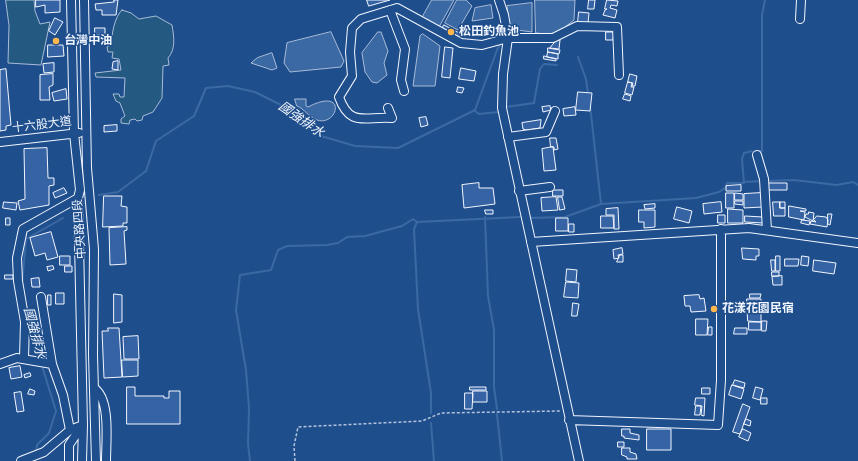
<!DOCTYPE html>
<html>
<head>
<meta charset="utf-8">
<style>
	body { margin:0 }
	canvas { display:block; background:#1f4e8c }
</style>
</head>
<body>
<canvas width="858" height="461"></canvas>
<script>
const ctx = document.querySelector('canvas').getContext('2d');
ctx.lineJoin = 'round';
function fill(path, color) { ctx.fillStyle = color; ctx.fill(path, 'evenodd'); }
function stroke(path, color, width, dash) { ctx.strokeStyle = color; ctx.lineWidth = width; ctx.lineCap = dash ? 'butt' : 'round'; ctx.setLineDash(dash || []); ctx.stroke(path); }
function drawText(font, color, halo, rows, align = 'center') {
  ctx.font = font + ' "Archivo Narrow","Noto Sans TC",sans-serif'; ctx.lineWidth = 3; ctx.setLineDash([]); ctx.textBaseline = 'middle'; ctx.strokeStyle = halo; ctx.fillStyle = color; for (const [text, x, y, turn = 0] of rows) {
    ctx.save(); ctx.translate(x, y); ctx.rotate((+turn || 0) * Math.PI / 180); ctx.textAlign = isNaN(turn) ? turn : align; if (halo) ctx.strokeText(text, 0, 0); ctx.fillText(text, 0, 0); ctx.restore();
  }
}
const green = new Path2D(`
	M6,0H34L35,11L40,24L50,22L41,65L8,63L9,26Z
	M122,10L131,13L139,19L156,16L172,25C174,37 176,49 168,58L169,65L163,66L162,98L153,112L143,116L142,120L137,121L135,119L130,120L129,124L121,123V119L125,116L120,103L116,101L113,94H119L120,97H124L125,78L96,77L95,73L121,70L119,59L112,58L113,52H108L107,47L112,44C111,35 115,16 122,10Z`);
fill(green, '#245a82');
stroke(green, '#a8bbd7', 1);
const water = new Path2D(`
	M432,0H454L439,27L422,18Z
	M457,0H466L472,6L458,30L445,23Z
	M535,0H575L574,20L555,35L536,33Z
	M532,3V32L510,29L507,6Z
	M491,5L493,18L472,21L475,8Z
	M331,32L344,61L341,67L290,72L284,63L287,43Z
	M378,32H381L388,51L384,63L387,75L377,83L372,82L365,72L362,53Z
	M423,34L440,46L435,86H413L420,36Z
	M272,53L277,68L272,70L251,63L257,58Z
	M295,99H306V106L308,107C348,86 338,127 317,120C308,117 305,109 297,106Z`);
fill(water, '#3b69a3');
stroke(water, '#a8bbd7', 1);
stroke(new Path2D(`
	M578,57L586,79L588,94
	M506,107L534,103L540,69L544,64L557,65
	M475,111L479,114L499,112
	M760,151H762V15L765,0
	M767,181L794,180L837,185L853,182L858,185
	M743,182L763,181
	M99,195L118,192L146,171L156,141L194,116L206,88L228,86L255,92L281,105L321,136L355,146L398,148L475,110L497,50L501,43
	M601,204L696,198L719,192L725,188L727,183H744L742,159L744,153L752,151
	M485,217L488,296L494,330V387L497,409
	M530,218L565,217L601,204L590,105
	M417,222L414,229L418,309L431,393V413
	M22,284L26,239L63,218
	M27,308L40,359
	M497,414L502,461
	M431,423L434,461
	M36,452L37,445L49,433L56,411L42,366
	M250,461L248,444L249,408L246,370L236,310L240,275L271,270L278,250L287,246L327,245L338,243L347,237L365,236L402,226L413,219L417,222L520,217`), '#3b69a3', 2);
const building = new Path2D(`
	M36,0H60V12L45,13V5L36,7Z
	M114,0H118L116,15H102V10H96L95,4L114,2Z
	M367,0H390L369,6Z
	M589,0H595L594,9H588Z
	M607,0L618,1L617,6L611,5L610,8L617,10L615,18L603,15L605,10L607,9H605Z
	M579,12L589,13L588,23L578,22Z
	M55,18L63,22L55,35L49,31Z
	M444,25L461,34L457,40L441,31Z
	M95,28H105V35H95Z
	M606,32H614L613,40H606Z
	M558,39L560,40L559,49L550,48Z
	M48,45H63L64,56L48,57Z
	M445,47L453,48L450,78L442,77Z
	M548,48L560,50L559,54L548,52Z
	M548,52L558,54V59L547,57Z
	M544,56L556,59V61L544,59Z
	M118,61V70L112,69L113,62Z
	M54,63V72L44,73L43,64Z
	M461,68L476,71L474,81L459,79Z
	M6,69L11,125L6,126V130L0,131V70Z
	M53,74V85L49,87L50,100H40V75Z
	M630,74L637,76L635,86H632L633,83L628,82Z
	M628,82L632,83L631,87H634L632,95L625,93Z
	M458,87L464,88L462,93L457,92Z
	M66,89L67,99L54,101L52,93Z
	M578,92L592,93L590,111L576,110Z
	M625,94L631,96L630,101L623,99Z
	M550,106L551,110L543,112L542,107Z
	M575,107L576,115L564,116L563,109Z
	M426,117L428,125L421,127L419,118Z
	M541,120L540,128L526,130L523,129L522,123Z
	M117,125V131L104,132V126Z
	M550,138H556L558,149L554,150V147H551Z
	M553,147L556,170L544,171L542,149Z
	M47,148L48,178H54V185L49,186V205L20,210L18,201L25,199L24,149Z
	M479,183V188H493L495,204L464,208L462,185Z
	M769,183H787V190H769Z
	M741,185V191H726V186Z
	M64,188L67,193L55,198L53,193Z
	M553,190H563V196H553Z
	M726,193H734V208H726Z
	M735,193L743,194V200H735Z
	M761,193L762,207L744,208V194Z
	M104,196H122L121,206L127,207V223H123V226L103,227Z
	M556,197L558,210L542,211L541,198Z
	M558,197H562L565,209L560,210Z
	M735,201H743V205L735,204Z
	M4,202L17,203L16,210L3,208Z
	M721,202L722,212L704,214L703,204Z
	M773,202H780V208H785V216H774Z
	M780,202H785V208H780Z
	M655,204V208L645,209L644,205Z
	M789,206L806,209V211H800L805,212L804,220L789,217Z
	M677,207L692,211L689,223L674,219Z
	M618,208L619,229H614V215H606V209Z
	M728,209L743,210V223H728Z
	M485,210H493V214H486Z
	M639,210H655V227L644,228V222H639Z
	M809,212L814,213L813,221L805,217L806,214H808Z
	M828,214H832L830,225L828,224Z
	M718,215H725V223H718Z
	M601,216H613L614,228H601Z
	M745,216L763,217V223L745,222Z
	M817,216L826,217L828,220L827,227L810,224L811,221L816,222L814,220Z
	M6,218H10V225H6Z
	M556,218H568V231H556Z
	M802,220L810,221L809,225L801,223Z
	M569,224H574V232H569Z
	M127,227V230L124,231L126,264L110,265L109,228Z
	M51,232L58,257L47,260L45,253L35,256L30,238Z
	M622,248L623,254L618,255L619,258L614,259L613,250Z
	M742,248L759,249V256H756V260L743,259Z
	M620,255H623V262H617Z
	M60,256H70V265H60Z
	M776,256H780V271H776Z
	M802,256L809,257L808,266L801,265Z
	M785,259H799L798,266H785Z
	M771,260H775V271H772Z
	M814,260L836,263L834,274L813,271Z
	M53,266L54,269L48,271L47,267Z
	M65,266H72V272H65Z
	M567,269L577,270L576,282L566,281Z
	M772,272H779V276H772Z
	M5,275H13V279H5Z
	M782,276V285H773L772,277Z
	M39,278L40,287H32L31,279Z
	M566,282L579,283L578,298L564,297Z
	M56,293H64V304H56Z
	M114,294L122,295V322L114,323Z
	M750,294H761L760,298H750Z
	M48,295H51V305H48Z
	M699,295L700,299L704,298L706,311L691,312L690,306H685L684,296Z
	M747,299H761V322L748,321Z
	M573,303L579,304L577,316H572Z
	M696,319H708L707,335H696Z
	M762,321H767L766,331H762Z
	M749,322H761V330H749Z
	M709,327H712V335H708Z
	M108,328H119L122,377L104,378L102,331H108Z
	M735,328H747V334H734Z
	M138,336L139,359H124L123,337Z
	M122,360H138V376L123,377Z
	M20,366L22,377L11,379L9,368Z
	M30,373L31,376L25,378L24,375Z
	M735,380L745,383L744,388L733,385Z
	M732,385L744,389L741,399L729,395Z
	M127,387H135V396H164V398H169V391H180V424H127Z
	M470,387H486V390H470Z
	M756,387L763,389L760,400L753,398Z
	M702,388H710V394H702Z
	M30,389L35,391L34,395L28,394Z
	M473,391H487V402H473Z
	M21,392L24,411L17,412L14,393Z
	M465,393H473L472,409H465Z
	M696,398H705L704,416L701,415L702,406L695,405Z
	M761,398H767V404H761Z
	M743,404L750,407L740,434L733,432Z
	M696,406H701L700,415H695Z
	M746,419L751,421L750,426L744,424Z
	M622,429H630V433L639,435V440L624,438V436H622Z
	M647,429H671V450H647Z
	M743,429L751,433L748,441L739,437Z
	M618,442H624V447H618Z
	M622,448H630V452L636,454L637,459H627V457L622,455Z`);
fill(building, '#3563a3');
stroke(building, '#f2f6ff', 1);
const minor = new Path2D(`
	M71,0L74,133L80,190L78,198L83,425L82,461
	M84,0L87,168L94,249L93,355L96,461
	M499,0L504,15L508,38L503,74L502,108L579,461
	M390,10L405,49L401,80L404,91
	M800,19L801,0
	M388,108L392,118C365,116 350,128 339,97L352,76L350,52L352,28L361,19L397,8L461,43L482,45L508,38H553L577,26L617,27L619,75
	M508,137L546,132L555,111
	M0,142L79,133
	M757,155L764,179L767,230
	M519,191L550,187
	M531,242L749,228L858,243
	M41,297L52,364L63,395L70,430
	M24,358L25,322L18,281L17,258L23,229L78,198
	M0,364L17,358L52,364
	M94,388C111,399 106,442 106,461
	M569,420L718,425L721,380V229
	M21,461L44,452L70,430L83,425
	M69,461V445L82,426`);
stroke(minor, '#f2f6ff', 10);
stroke(new Path2D(`
	M295,461L294,446L298,427L422,421L441,413L561,411`), '#b3c4dc', 1.5, [3, 2]);
stroke(minor, '#1f4e8c', 8);
for (const [x, y, r, color] of [
	[451,32,4,"#ffb74d"],
	[56,41,4,"#ffb74d"],
	[714,309,4,"#ffb74d"]
]) { const dot = new Path2D(); dot.arc(x, y, r, 0, 2 * Math.PI); ctx.fillStyle = color; ctx.fill(dot); stroke(dot, '#1f4e8c', 1.5); }
drawText('bold 12px', '#f2f6ff', '#1f4e8c', [
	["松田釣魚池",459,32],
	["台灣中油",64,41],
	["花漾花園民宿",722,309]
], 'left');
drawText('12px', '#f2f6ff', '#1f4e8c', [
	["十六股大道",42,125,-7],
	["中央路四段",80,229,-94]
]);
drawText('italic 13px', '#f2f6ff', '#1f4e8c', [
	["國強排水",301,120,35],
	["國強排水",34,333,75]
]);
</script>
</body>
</html>
